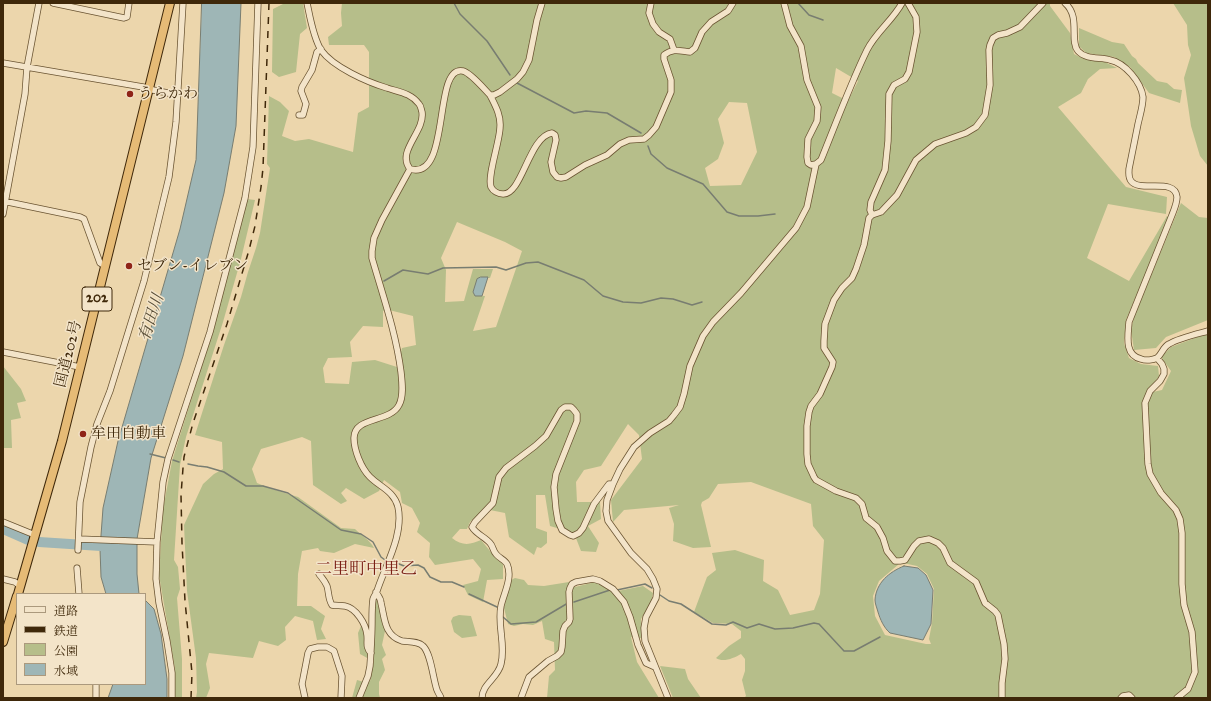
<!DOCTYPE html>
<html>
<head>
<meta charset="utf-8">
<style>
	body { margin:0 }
	#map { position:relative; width:1211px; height:701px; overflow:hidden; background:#ecd6ac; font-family:"IM FELL Great Primer","Noto Serif JP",serif }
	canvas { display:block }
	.frame { position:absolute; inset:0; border:4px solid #3f280a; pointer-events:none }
	.legend { position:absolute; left:16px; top:593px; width:130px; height:92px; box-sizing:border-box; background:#f3e4c9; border:1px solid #ab997d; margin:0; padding:5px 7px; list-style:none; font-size:12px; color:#3f280a }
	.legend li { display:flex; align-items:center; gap:8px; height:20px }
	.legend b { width:20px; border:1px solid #ab997d }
</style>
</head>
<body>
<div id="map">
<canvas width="1211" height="701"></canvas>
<div class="frame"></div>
<ul class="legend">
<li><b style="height:5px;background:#f3e4c9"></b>道路</li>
<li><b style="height:5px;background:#3f280a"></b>鉄道</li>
<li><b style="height:11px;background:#b6be8a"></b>公園</li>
<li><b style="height:11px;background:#9eb6b6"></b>水域</li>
</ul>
</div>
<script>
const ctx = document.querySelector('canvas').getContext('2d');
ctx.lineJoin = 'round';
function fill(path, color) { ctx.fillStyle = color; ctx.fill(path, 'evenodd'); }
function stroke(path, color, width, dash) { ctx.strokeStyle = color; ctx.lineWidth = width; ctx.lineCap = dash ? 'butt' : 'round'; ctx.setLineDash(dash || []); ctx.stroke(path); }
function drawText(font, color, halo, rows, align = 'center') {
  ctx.font = font + ' "IM FELL Great Primer","Noto Serif JP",serif'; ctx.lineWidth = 3; ctx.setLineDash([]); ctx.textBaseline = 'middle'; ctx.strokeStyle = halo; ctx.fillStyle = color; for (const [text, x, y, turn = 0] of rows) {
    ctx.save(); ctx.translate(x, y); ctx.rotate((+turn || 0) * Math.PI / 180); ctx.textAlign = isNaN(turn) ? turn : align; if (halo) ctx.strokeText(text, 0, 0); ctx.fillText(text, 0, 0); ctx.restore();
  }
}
fill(new Path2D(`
	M285,3H303L307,28L300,34L296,72L279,77L272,72L273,9Z
	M342,3H1050V6L1070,33L1074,54L1084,59L1105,62L1117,68L1100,69L1088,79L1081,93L1058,107L1126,187L1167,197L1166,214L1108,204L1087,258L1129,281L1167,216L1169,219L1126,320L1124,343L1129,358L1141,364L1158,366L1159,376L1148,393L1162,390L1171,371L1161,357L1171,347L1208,333V698H744L746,696L742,680L745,671V659L741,654C734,658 723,663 716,658L729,646L741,638V631L732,624L713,623L694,612L707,577L716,570L712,553L735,550L764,560L763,581L778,590L790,615L814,610L820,594L824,540L813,526L811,504L751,482L718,484L709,498L702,502L701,505L711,547L693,548L673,541L674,524L669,508L679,505L624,510L613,522L611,500L642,459L639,435L628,424L601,466L584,470L576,482L577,502H600L601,519L588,526L599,543L596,552L581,551L574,533L550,526L545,495H536V528L547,532V543L541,548L537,547L534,555L509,537L505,513L485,509L470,522L467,529H460L452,538C462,546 470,545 481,540L495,557L503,564V579L487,580L483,602L468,595L463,585L478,581L481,569L473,559L435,565L429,557L430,543L417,532L420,523L412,508L402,503L400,492L384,480L379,491L364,499L346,488L341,493L347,501L341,504L313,485L311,441L302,437L261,449L252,469L257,483L272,489L298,497L341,528L355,529C362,536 370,540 374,548L355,544L334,553L320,551L318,548L302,551L298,574L297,606H311L325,616L321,629L326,639L317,640L313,621L295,616L285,627L286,640L278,646L259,641L253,658L209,653L206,664L210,688L206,698H196L197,692L196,658L187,591L184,525L203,484L214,474L223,469L222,442L195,435L202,413L224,345L241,297L248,272L256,248L260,233L270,168L267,164L269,96L280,102L289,111L282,136L295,141L309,139L353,152L358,113L369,107V52L364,45H329L328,37L342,26L341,13ZM836,68L858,81L848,101L832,93ZM729,102L747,103L757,152L741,185L710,186L705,168L718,159L724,143L718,119ZM457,222L505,242L522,251L496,327L473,331L485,296H475L473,292L481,277L490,278L493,269H473L464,301L445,302L446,270L441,258ZM389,310L413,316L416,345L402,348L397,367L375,360L352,362L349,384L325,383L323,368L328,358L352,357L350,342L363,326L383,327V311ZM892,554L903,563L917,566L927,574L934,589L932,623L929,639L931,644H926L885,635L875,616L873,596L879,581L899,564L888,557Z
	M1173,3H1208V166L1200,156L1191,126L1184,78L1191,55L1188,45L1187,25Z
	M1079,28L1112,42L1124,44L1132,56L1136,59L1138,63L1157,81L1167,83L1174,89L1182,90L1180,103L1149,93L1130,67L1114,57L1086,53L1079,46Z
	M247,199L255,200L241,259L223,322L186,437L180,465L174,560L178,567L180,589L177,598L182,659V698H175V669L159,575L163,509L172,461L214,327Z
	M1181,203L1199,217L1208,218V320L1166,337L1156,348L1134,350L1131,330L1134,317Z
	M3,366L21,389L26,401L17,403L21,418L11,420L12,448H3Z
	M515,578L524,580L528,585L544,586L569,582L575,587L595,582L613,592L643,586L653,593L651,602L641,619V638L631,637L637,662L659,698H547L549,676L555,670L554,642L545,639L542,621L533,625L523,624L514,626L508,624L504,608L511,580Z
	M375,600L380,601L382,621L385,631L382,645L386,655L382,659L385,670L379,682V694L380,698H352L357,680L364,682L370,681L374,660L369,659L360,654L358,633L361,626L373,635L375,620Z
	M459,615L471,616L477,636L462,638L454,632L451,621L453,617Z
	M660,666L685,669L688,679L701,698H673Z`), '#b6be8a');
const water = new Path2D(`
	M202,3H241L236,126L224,193L183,356L151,458L137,539V574L139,594H106L101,577L100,549L103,508L118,441L180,229L196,160Z
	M481,277H488L482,296H475L473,292L477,279Z
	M904,566L918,568L926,575L933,590L931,624L923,640L890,633C884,628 880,619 878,612C877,608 875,604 875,600C876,583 889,572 904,566Z
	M145,600L154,609L161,634L167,679V698H108L113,684H145Z`);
fill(water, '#9eb6b6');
stroke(water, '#787d71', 1);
stroke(new Path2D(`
	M454,3L460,14L487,41L510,75
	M798,3L809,15L823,20
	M517,83L574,113L586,111L607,113L641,133
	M648,146L651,154L667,168L703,184L727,212L739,216H758L775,214
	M384,281L403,270L428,274L443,268L496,267L506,270L526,263L538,262L584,280L603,296L623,302L641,303L661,298L673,299L692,305L702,302
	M150,454L166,458
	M173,460L179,462
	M188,464L198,466L207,467L224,472L246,486H263L288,493L341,530L361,534L373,542L381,557L385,560
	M392,561L404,566L418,565L424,568L430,577L441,582H452L464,587
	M617,590L645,584L652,588
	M469,594L497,607
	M660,595L669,601L681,604L712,624L726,625L733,622L747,628L759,624L775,629L793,628L814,623L819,624L844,651H854L880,637
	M574,602L610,590
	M503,617L511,624L536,622L568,603`), '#787d71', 1.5);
stroke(new Path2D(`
	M3,529L28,540
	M39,542L101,546L113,545`), '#9eb6b6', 10);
const minor = new Path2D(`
	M53,3L124,18L127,17L129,3
	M307,3C310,17 313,37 321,50C333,67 367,82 387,88C399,92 411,93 419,104C421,106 421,109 422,112C425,132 396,151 410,169C452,181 432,64 463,71C471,73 484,89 490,95H494L500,92L517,79L523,72L529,60L537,20L542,3
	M651,3L649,13L653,24L659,32L670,39L674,50
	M784,3L790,26L801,46L807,80L818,107L817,121L808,139L807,157L808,163L811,165L816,164
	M908,3L916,17L917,32L909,72L905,79L894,85L889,94L888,141L885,170L871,202L870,210L872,215L869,218L864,245L856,269L852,278L842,288L834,300L825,324L824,341V348L833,362L832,367L820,394L811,406L809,412L807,426V454L808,464L814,477L816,480L836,491L856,498L862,504L866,518L877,527L883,538L887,551L895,561H900L905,560L914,546L919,541L929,539L938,543L943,548L950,563L976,582L985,603L995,611L998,615L1004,644L1005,659L1002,683V698
	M1065,3C1081,17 1069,40 1078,51C1086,60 1100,57 1110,60C1125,63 1141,82 1143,97C1143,106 1140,115 1138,124C1135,139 1132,154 1129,169C1129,173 1128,177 1131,181C1140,193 1175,177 1177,197C1177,203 1174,210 1172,215L1129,322C1128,336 1124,355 1141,359C1146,361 1153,360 1157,358C1162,354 1163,347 1169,344C1179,338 1197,334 1208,331
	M3,63L149,88L153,90L178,95
	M490,95C495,105 501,115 500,127C500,141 487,176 491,187C493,191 498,194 503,194C522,195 529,136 552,133L555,135L556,140L551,162L553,172L557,177L561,178L566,177L585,165L607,155L620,144L629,140L644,139L649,135L656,127L671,92V80L664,59V55C673,48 680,51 690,52L695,48L702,32L711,22L728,11L733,3
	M299,115H303L306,104L301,91L302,87L312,70L317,52L321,49
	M3,201L80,217L84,219L100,263L105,266
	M3,214L25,94L27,67L39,3
	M872,215L881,212L897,195L916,160L935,144L966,133L976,127L985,115L990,85L989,50L990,45L993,38L998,35L1007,33L1020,27L1043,3
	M3,352L80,367
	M1157,358L1162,364L1164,369V374L1160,381L1150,391L1145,403L1148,464L1150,474L1161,493L1176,510L1180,519L1182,533V584L1184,605L1192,632L1195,672L1188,689L1177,698
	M3,522L35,535
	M79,539L157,542
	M78,550L80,502L91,447L97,424L110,391L144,281L169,177L176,122L183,3
	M77,568L79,594
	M319,574C322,578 325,581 327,586C329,592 328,599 332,605C336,606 341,605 345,606C356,608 366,624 367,635C368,642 365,647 371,653
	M3,579L15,582L20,586
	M376,592C378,596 381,598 381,603C385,619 384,635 402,641C409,642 418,641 423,646C431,653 433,679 437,690C438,693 440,695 441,698
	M96,684V698
	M172,698V673L167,641L159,603L156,579L157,542L163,482L168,459L210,332L245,198L253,147L258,3
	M305,698L302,684L308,653L310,649L318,647H327L334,651L342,676L341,698
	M359,698L368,676L370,666C371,651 372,636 372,621C372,614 372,606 373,599C374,596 376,594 377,591C385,566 404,535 398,507C394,491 380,487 370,477C361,468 354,450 354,438C354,416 390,423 399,405C404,396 402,382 401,372C396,333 383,296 372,258V251L374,238L382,220L410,169
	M482,698C482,684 498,678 501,664C506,645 497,625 501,606C504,593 513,577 507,564C505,560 499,558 496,554C493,551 493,546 490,543C485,537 476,534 472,527L475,522L493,503L499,477L506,468L535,446L546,436L561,410L565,407H571L574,410L577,414V421L556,474L554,487L556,509L558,521L562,530L570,535L573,536L579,533L583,528L594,504L609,484H612
	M521,698L529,677L548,661L557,656L561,652L562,647L563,631L565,626L569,622L570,619L569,592L570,588L572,584L576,582L593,579L600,581L613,589L624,602L630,617L638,645L646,663L655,667
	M668,698L645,641L644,628L646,617L656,598L657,589L653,579L647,569L631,553L608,521L606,511L607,500L613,484L620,469L634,447L650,433L669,421L674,415L680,407L684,394L690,366L703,336L713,322L741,293L796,228L807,207L816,164L821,160C836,123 850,85 867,50C876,32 893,20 902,3
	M1121,698L1123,696L1129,695L1132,698`);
const highway = new Path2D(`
	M18,594L62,441L170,3
	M3,642L17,596`);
stroke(minor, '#6a5432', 7);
stroke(highway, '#3f280a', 10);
stroke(minor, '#f3e4c9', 5.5);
stroke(highway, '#e6bb76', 8);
stroke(new Path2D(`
	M191,698L192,673L185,601L182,543L181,495L183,468L184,457L193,423L227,324L249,250L255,226L261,187L263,168L269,3`), '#3f280a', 1.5, [7, 7]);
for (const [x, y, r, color] of [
	[130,94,4,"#8f2418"],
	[129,266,4,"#8f2418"],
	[83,434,4,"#8f2418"]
]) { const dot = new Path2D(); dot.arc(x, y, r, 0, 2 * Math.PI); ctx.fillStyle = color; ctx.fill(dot); stroke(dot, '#f3e4c9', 1.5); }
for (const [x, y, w] of [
	[97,299,30]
]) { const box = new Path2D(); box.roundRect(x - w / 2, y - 12, w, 24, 3); ctx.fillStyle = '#f3e4c9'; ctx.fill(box); stroke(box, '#3f280a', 1); }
drawText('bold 14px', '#3f280a', null, [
	["202",97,299]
]);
drawText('15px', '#3f280a', '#f3e4c9', [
	["うらかわ",138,94],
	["セブン-イレブン",137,266],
	["牟田自動車",91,434]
], 'left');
drawText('15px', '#3f280a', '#f3e4c9', [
	["国道202号",69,354,-76]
]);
drawText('italic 16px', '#574c35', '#f3e4c9', [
	["有田川",152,318,-72]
]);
drawText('17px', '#7a1f14', '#f3e4c9', [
	["二里町中里乙",366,570]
]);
</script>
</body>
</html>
